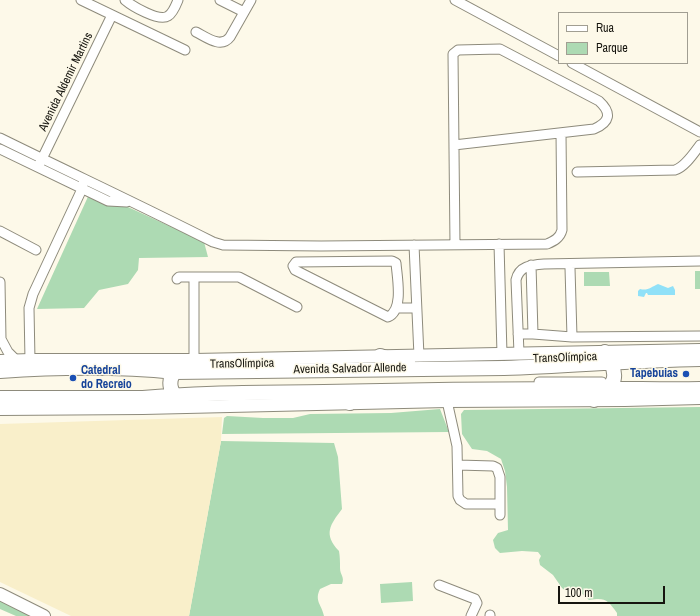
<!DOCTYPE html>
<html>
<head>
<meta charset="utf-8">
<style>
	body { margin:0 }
	#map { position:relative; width:700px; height:616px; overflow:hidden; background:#fdf9e9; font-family:"Archivo Narrow",sans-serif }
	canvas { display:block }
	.legend { position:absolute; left:558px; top:12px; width:130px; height:52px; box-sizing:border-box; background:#fdf9e9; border:1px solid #a19e92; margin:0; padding:5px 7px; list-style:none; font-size:12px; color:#16150f }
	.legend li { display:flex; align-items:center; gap:8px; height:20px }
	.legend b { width:20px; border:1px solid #a19e92 }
	.scale { position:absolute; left:558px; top:586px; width:107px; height:18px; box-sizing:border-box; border:2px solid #16150f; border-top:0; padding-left:5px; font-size:12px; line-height:14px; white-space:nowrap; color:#16150f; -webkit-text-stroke:3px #fdf9e9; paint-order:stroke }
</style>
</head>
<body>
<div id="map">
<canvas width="700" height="616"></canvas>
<ul class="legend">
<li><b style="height:5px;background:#fff"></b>Rua</li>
<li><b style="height:11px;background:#addab3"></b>Parque</li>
</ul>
<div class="scale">100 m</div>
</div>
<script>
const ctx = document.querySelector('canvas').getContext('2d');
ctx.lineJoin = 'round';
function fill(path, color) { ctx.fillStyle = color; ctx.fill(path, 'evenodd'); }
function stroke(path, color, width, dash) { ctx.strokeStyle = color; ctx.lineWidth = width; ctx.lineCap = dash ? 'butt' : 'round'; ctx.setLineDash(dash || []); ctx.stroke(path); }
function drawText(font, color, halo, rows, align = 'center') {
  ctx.font = font + ' "Archivo Narrow",sans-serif'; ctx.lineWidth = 3; ctx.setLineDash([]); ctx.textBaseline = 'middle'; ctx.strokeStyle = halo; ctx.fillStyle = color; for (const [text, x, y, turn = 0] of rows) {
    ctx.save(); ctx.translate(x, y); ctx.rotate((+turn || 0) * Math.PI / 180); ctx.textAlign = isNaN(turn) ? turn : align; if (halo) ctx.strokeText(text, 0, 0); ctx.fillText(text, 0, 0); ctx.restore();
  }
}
fill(new Path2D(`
	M91,190L204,242L208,257L139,258L138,270L128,284L99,290L84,308L37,309Z
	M695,271H700V289H695Z
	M584,272H609L610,286H584Z
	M700,407V616H617V613C608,600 605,597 589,600L580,592L566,591L562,588L553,575L540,565L539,560L541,556L538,552L522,551L500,553L495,548L493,540L498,533L508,530L507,487L505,471L501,459L487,451L472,449L462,434L461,414L464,410Z
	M440,409L449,432L222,434L224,418L227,416L263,418H293L310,414L391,413Z
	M221,441L334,443L338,457L342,509C330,525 323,534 339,551C340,557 340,562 340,568C340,575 345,577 342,584H331L320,589C314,601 322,605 324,616H189Z
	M412,582L413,601L381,603L380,584Z
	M0,599L32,616H16L0,609Z`), '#addab3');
fill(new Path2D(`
	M222,417L221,441L189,616H71L0,582V424Z`), '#f9efca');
fill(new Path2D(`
	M658,284L668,288L673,286L675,290V295H648L647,293H646L644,297L638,296V291L640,289C648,291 651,287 658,284Z`), '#90e1f8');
const minor = new Path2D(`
	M81,0L185,50
	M125,0C132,6 159,22 168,16C173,13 176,5 178,0
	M220,0L244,12
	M455,0L559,56
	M196,32C206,37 221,49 230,37L251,0
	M572,63L700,132
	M0,138C71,173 142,206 213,242L223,245L321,246L547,244C554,241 560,238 562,230L561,133
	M454,145L594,129C610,122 612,113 599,101L500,49L458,50L453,54L455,245
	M0,149L108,201L127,202
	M38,167L112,15
	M577,172L675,170C685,167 694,153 700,145
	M0,231L36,250
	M499,244L502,354
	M414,245L419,356
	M392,261L396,263C397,277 404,310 388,317L295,270L293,266L296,262Z
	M531,265L533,334
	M570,268L572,337
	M194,277V360
	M177,279L179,277H239L297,307
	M0,282L1,339L8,352L16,360
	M396,308H416
	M518,334H533L572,337L700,336
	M519,353L516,280C519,266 531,265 544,264L700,261
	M30,360L29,308L33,294L82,189L84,180
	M539,382H602
	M447,401L457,446L458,496L460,500L466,504H499
	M458,465L493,466L497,468L500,477V515
	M439,585L475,599L477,603L471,616
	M490,616V615`);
const major = new Path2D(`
	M0,361L30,360H194L700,350
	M0,409L143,408L447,401L625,400L700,398
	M0,594L44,616`);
const highway = new Path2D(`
	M380,356L393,360L408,361
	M0,371C58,367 117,366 175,372C284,370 394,370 504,368C569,366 634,360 700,359
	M0,398H143C203,392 264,393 324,392C410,390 496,389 582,389C621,388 661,390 700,389
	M329,398L341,399L350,403
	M594,400C617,385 620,375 605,352
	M185,406C171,397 163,379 180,367C184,364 189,362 194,360`);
stroke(minor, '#8e8b7c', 11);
stroke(major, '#8e8b7c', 14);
stroke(highway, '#8e8b7c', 16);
stroke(minor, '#fff', 9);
stroke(major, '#fff', 12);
stroke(highway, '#fff', 14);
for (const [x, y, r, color] of [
	[686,374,4,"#1a4fb4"],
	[73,378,4,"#1a4fb4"]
]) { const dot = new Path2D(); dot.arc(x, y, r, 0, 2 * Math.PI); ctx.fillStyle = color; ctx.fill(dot); stroke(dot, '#fdf9e9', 1.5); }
drawText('12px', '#16150f', '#fdf9e9', [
	["Avenida Aldemir Martins",66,82,-64],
	["TransOlímpica",565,358,-2],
	["TransOlímpica",242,364,-1],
	["Avenida Salvador Allende",350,369,-1]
]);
drawText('bold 12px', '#164399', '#fdf9e9', [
	["Catedral",81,371],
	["do Recreio",81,385],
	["Tapebuias",678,374,"right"]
], 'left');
</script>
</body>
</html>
